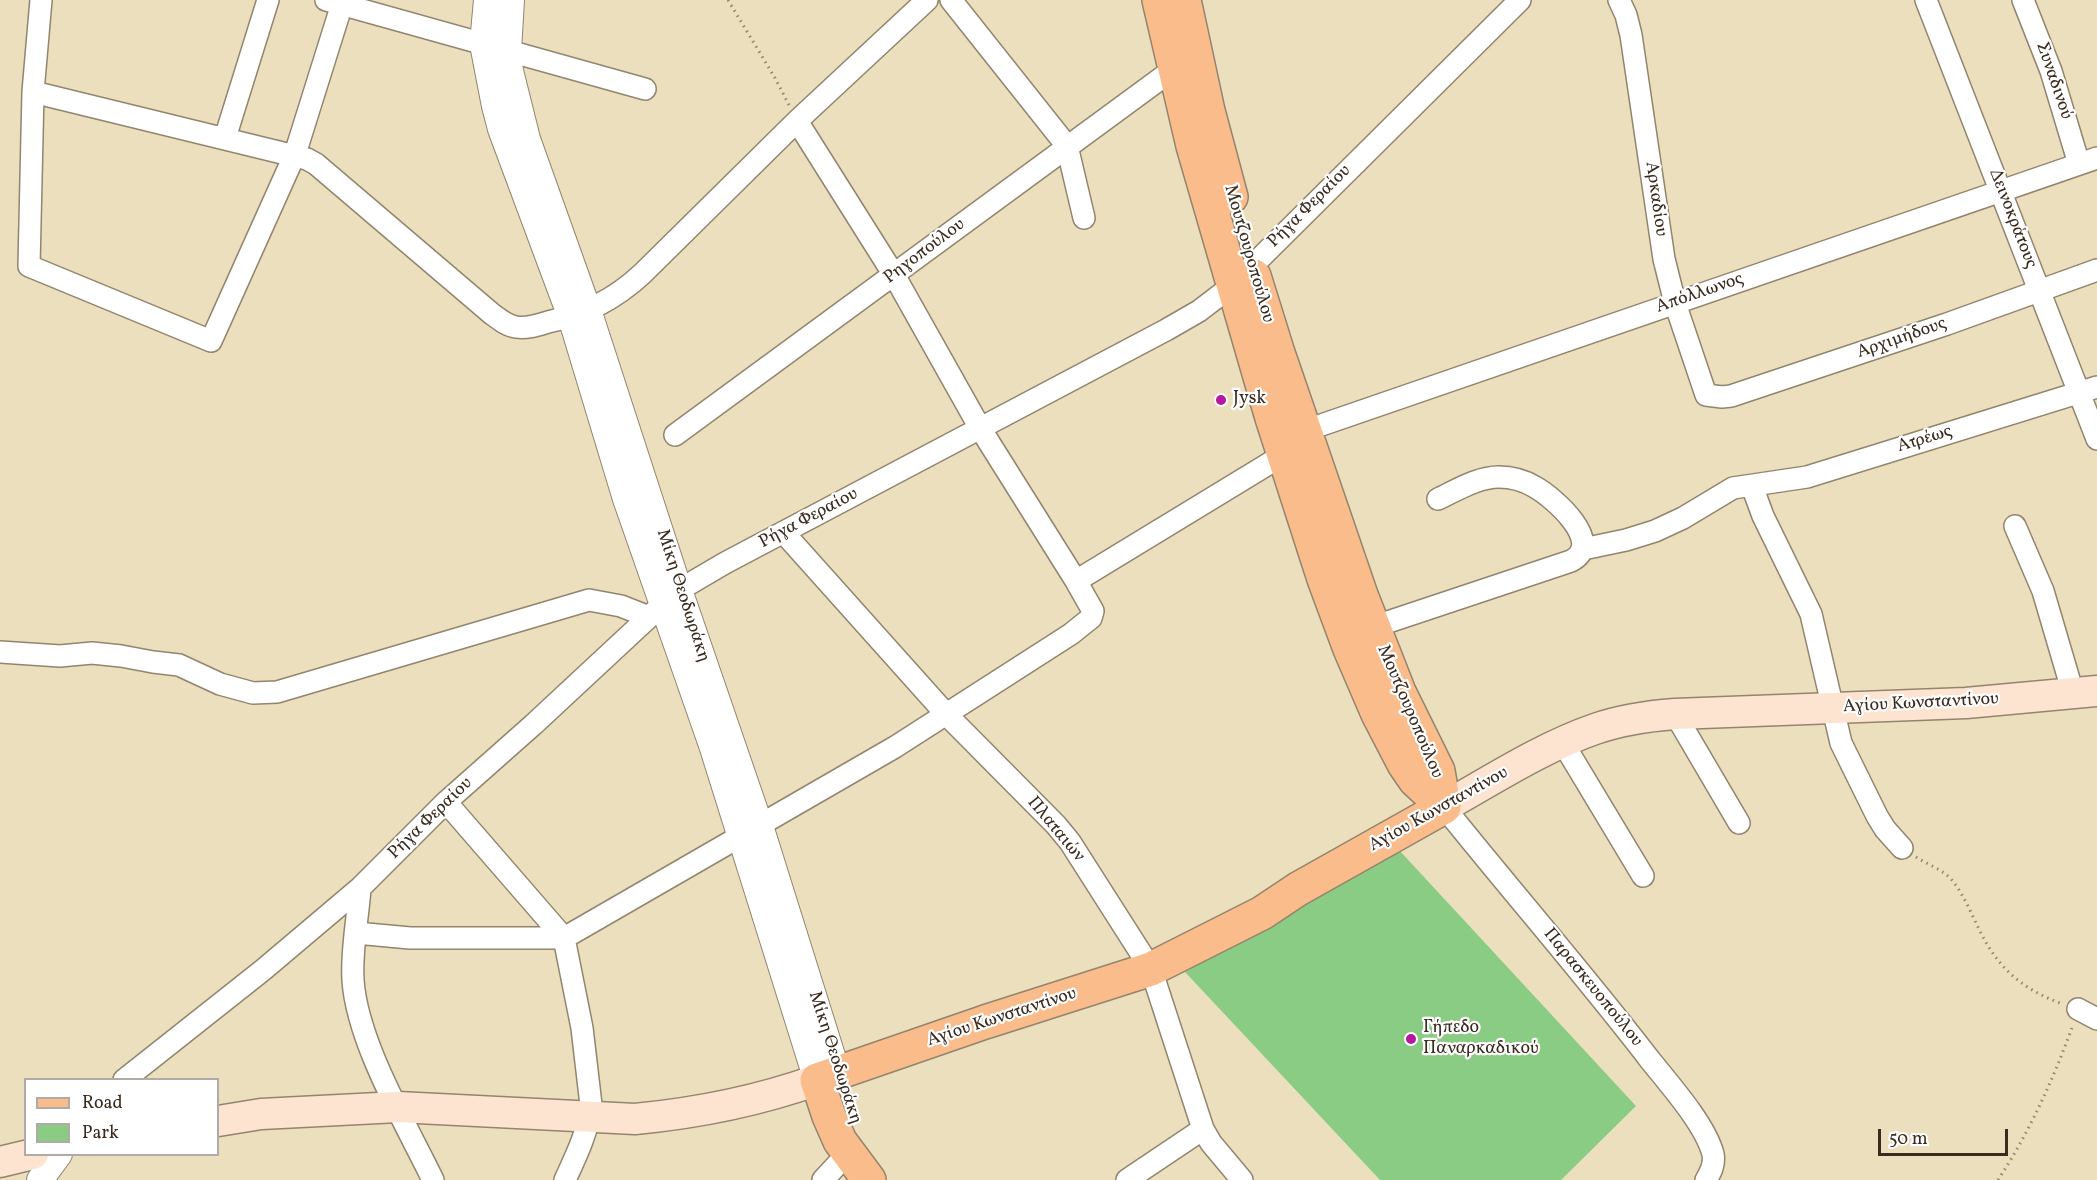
<!DOCTYPE html>
<html>
<head>
<meta charset="utf-8">
<style>
	body { margin:0 }
	#map { position:relative; width:2097px; height:1180px; overflow:hidden; background:#ebdfbd; font-family:Vollkorn,serif }
	canvas { display:block }
	.legend { position:absolute; left:24px; top:1078px; width:195px; height:78px; box-sizing:border-box; background:#fff; border:2px solid #b1aaa5; margin:0; padding:8px 10px; list-style:none; font-size:18px; color:#3b2a1e }
	.legend li { display:flex; align-items:center; gap:12px; height:30px }
	.legend b { width:30px; border:2px solid #b1aaa5 }
	.scale { position:absolute; left:1878px; top:1129px; width:130px; height:27px; box-sizing:border-box; border:3px solid #3b2a1e; border-top:0; padding-left:8px; font-size:18px; line-height:21px; white-space:nowrap; color:#3b2a1e; -webkit-text-stroke:4px #fff; paint-order:stroke }
</style>
</head>
<body>
<div id="map">
<canvas width="2097" height="1180"></canvas>
<ul class="legend">
<li><b style="height:8px;background:#fabc8b"></b>Road</li>
<li><b style="height:16px;background:#8bcc84"></b>Park</li>
</ul>
<div class="scale">50 m</div>
</div>
<script>
const ctx = document.querySelector('canvas').getContext('2d');
ctx.lineJoin = 'round';
function fill(path, color) { ctx.fillStyle = color; ctx.fill(path, 'evenodd'); }
function stroke(path, color, width, dash) { ctx.strokeStyle = color; ctx.lineWidth = width; ctx.lineCap = dash ? 'butt' : 'round'; ctx.setLineDash(dash || []); ctx.stroke(path); }
function drawText(font, color, halo, rows, align = 'center') {
  ctx.font = font + ' Vollkorn,serif'; ctx.lineWidth = 4.5; ctx.setLineDash([]); ctx.textBaseline = 'middle'; ctx.strokeStyle = halo; ctx.fillStyle = color; for (const [text, x, y, turn = 0] of rows) {
    ctx.save(); ctx.translate(x, y); ctx.rotate((+turn || 0) * Math.PI / 180); ctx.textAlign = isNaN(turn) ? turn : align; if (halo) ctx.strokeText(text, 0, 0); ctx.fillText(text, 0, 0); ctx.restore();
  }
}
fill(new Path2D(`
	M1399,850L1636,1106L1561,1180H1380L1185,972Z`), '#8bcc84');
const minor = new Path2D(`
	M41,0L33,92L29,266L211,341L295,154L342,4
	M326,0L645,89
	M951,0L1067,146L1084,218
	M1619,0L1626,15L1631,35L1664,259L1675,303L1706,395L1722,397L1731,396L1947,324L2097,270
	M1926,0L2097,439
	M2023,0L2051,71L2079,164
	M33,92L307,159L316,164L492,314C499,319 507,326 516,327C527,329 538,325 548,322C585,314 614,300 642,274L797,121
	M225,138L268,0
	M675,435L1175,68
	M1752,486L1763,516L1811,614L1841,743L1877,816L1885,829L1902,848
	M2015,526L2043,591L2073,693
	M784,533L946,714L1056,825L1070,842L1151,969L1203,1129L1211,1143L1242,1180
	M1583,549L1626,540L1655,531L1683,518L1733,488L1807,477L2097,387
	M1076,581L1283,455L1304,431L2097,158
	M1373,627L1571,561C1606,543 1553,497 1535,487C1525,481 1511,477 1499,477C1478,477 1457,490 1438,499
	M0,652L60,656L92,653L121,656L153,662L179,665L220,684L253,693L277,692L589,600L621,606L649,617
	M1675,714L1739,823
	M1563,743L1643,876
	M446,802L564,938L582,1028L591,1105C588,1132 576,1156 565,1180
	M1444,807C1512,892 1584,974 1650,1060C1670,1085 1705,1124 1713,1154C1715,1164 1711,1172 1706,1180
	M360,888C358,918 351,950 353,980C357,1042 406,1124 433,1180
	M356,933L410,938H564L895,747L1071,634L1091,618L1093,611L1076,581L980,428L894,275L797,121L927,0
	M2078,1009L2097,1019
	M124,1080L263,970L360,888L446,802L534,724L663,604L679,590L725,563L1166,330L1199,311L1233,285L1520,0
	M823,1180L848,1153
	M1127,1180L1203,1129`);
const tertiary = new Path2D(`
	M487,0L483,44L495,106L501,129L571,317L626,499L713,748L817,1080
	M511,0L508,51L510,71L527,139L588,310L679,590L760,826L837,1072
	M40,1180L59,1154`);
const secondary = new Path2D(`
	M1444,807C1492,780 1543,747 1595,729C1621,720 1648,716 1675,714L1966,703L2097,691
	M218,1121L261,1114L398,1107L635,1119C698,1113 758,1101 817,1080
	M0,1162L33,1154`);
const primary = new Path2D(`
	M1159,0L1193,146L1272,418L1324,579L1350,649L1378,714L1404,764L1415,780L1444,807
	M1184,0L1208,111L1231,197
	M1254,276L1277,350L1361,595L1399,692L1438,771L1444,807
	M869,1180L840,1141L829,1116L817,1080L985,1022L1151,969L1262,913L1298,889L1444,807`);
stroke(minor, '#93846e', 24);
stroke(tertiary, '#93846e', 28);
stroke(secondary, '#93846e', 33);
stroke(primary, '#93846e', 36);
stroke(new Path2D(`
	M728,0L775,78L789,105
	M1916,857C1928,865 1942,869 1951,879C1963,893 1970,911 1978,927C1996,966 2020,988 2060,1003
	M1998,1180C2030,1131 2053,1080 2073,1025`), '#93846e', 3, [1.5, 4.5]);
stroke(minor, '#fff', 21);
stroke(tertiary, '#fff', 26);
stroke(secondary, '#fde4d1', 30);
stroke(primary, '#fabc8b', 33);
for (const [x, y, r, color] of [
	[1221,400,6,"#b5179e"],
	[1411,1039,6,"#b5179e"]
]) { const dot = new Path2D(); dot.arc(x, y, r, 0, 2 * Math.PI); ctx.fillStyle = color; ctx.fill(dot); stroke(dot, '#fff', 2); }
drawText('18px', '#3b2a1e', '#fff', [
	["Συναδινού",2053,81,71],
	["Αρκαδίου",1655,199,82],
	["Ρήγα Φεραίου",1310,207,-45],
	["Δεινοκράτους",2012,219,69],
	["Ρηγοπούλου",925,252,-37],
	["Μουτζουροπούλου",1248,254,74],
	["Απόλλωνος",1700,294,-19],
	["Αρχιμήδους",1902,339,-19],
	["Ατρέως",1925,440,-17],
	["Ρήγα Φεραίου",809,519,-28],
	["Μίκη Θεοδωράκη",682,596,72],
	["Αγίου Κωνσταντίνου",1921,704,-3],
	["Μουτζουροπούλου",1409,712,67],
	["Αγίου Κωνσταντίνου",1439,810,-29],
	["Ρήγα Φεραίου",431,819,-44],
	["Πλαταιών",1055,830,50],
	["Παρασκευοπούλου",1592,988,51],
	["Αγίου Κωνσταντίνου",1002,1018,-18],
	["Μίκη Θεοδωράκη",834,1058,72]
]);
drawText('18px', '#3b2a1e', '#fff', [
	["Jysk",1233,400],
	["Γήπεδο",1423,1029],
	["Παναρκαδικού",1423,1050]
], 'left');
</script>
</body>
</html>
